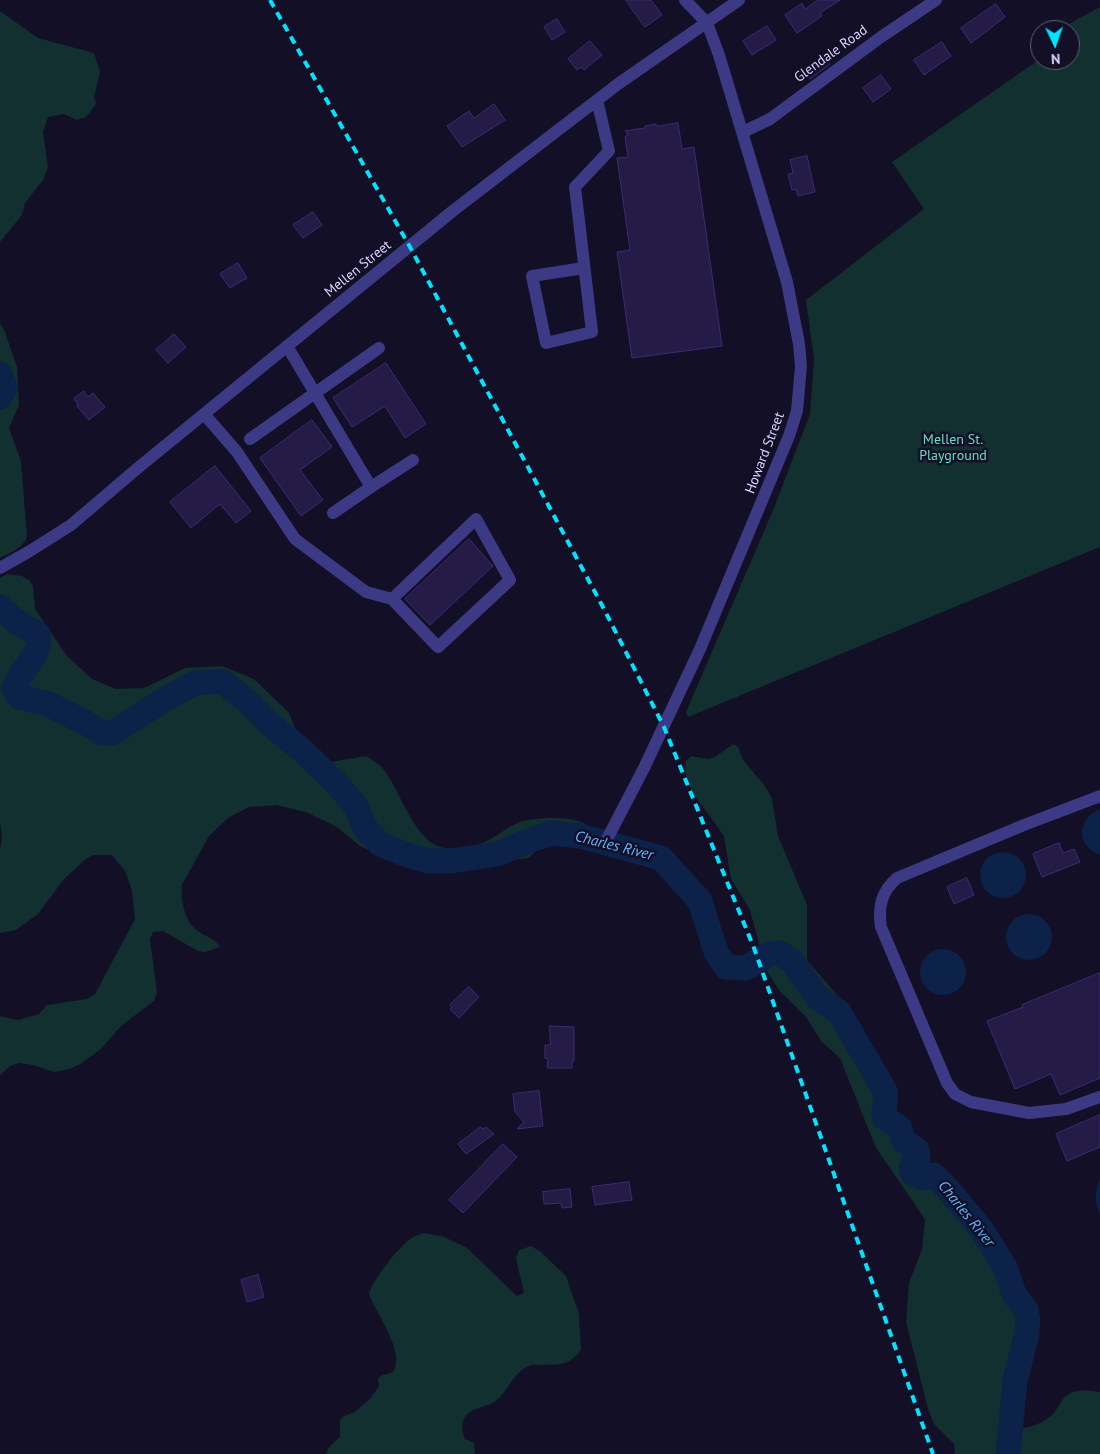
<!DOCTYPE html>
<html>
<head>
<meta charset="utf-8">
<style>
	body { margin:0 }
	#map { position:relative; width:1100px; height:1454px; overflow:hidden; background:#130f26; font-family:"PT Sans",sans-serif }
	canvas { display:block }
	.north { position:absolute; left:1030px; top:20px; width:50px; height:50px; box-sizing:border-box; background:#130f26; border:1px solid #625e7d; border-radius:50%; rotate:177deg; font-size:14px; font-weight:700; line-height:20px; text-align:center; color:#d9d4ff }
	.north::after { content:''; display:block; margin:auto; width:18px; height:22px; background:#00e5ff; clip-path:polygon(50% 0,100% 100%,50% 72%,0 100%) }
</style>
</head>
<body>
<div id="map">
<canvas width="1100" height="1454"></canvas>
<div class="north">N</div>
</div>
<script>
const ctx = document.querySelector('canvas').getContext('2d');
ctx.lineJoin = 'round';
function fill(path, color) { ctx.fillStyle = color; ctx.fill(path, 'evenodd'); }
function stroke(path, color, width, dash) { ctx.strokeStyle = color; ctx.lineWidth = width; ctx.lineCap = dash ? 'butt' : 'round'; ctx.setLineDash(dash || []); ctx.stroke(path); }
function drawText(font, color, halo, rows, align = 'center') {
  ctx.font = font + ' "PT Sans",sans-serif'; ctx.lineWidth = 5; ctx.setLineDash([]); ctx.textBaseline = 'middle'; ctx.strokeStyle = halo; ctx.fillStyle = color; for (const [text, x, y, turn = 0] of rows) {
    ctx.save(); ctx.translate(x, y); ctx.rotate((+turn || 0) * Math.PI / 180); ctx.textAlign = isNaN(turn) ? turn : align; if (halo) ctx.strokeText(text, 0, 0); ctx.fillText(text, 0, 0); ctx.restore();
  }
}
fill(new Path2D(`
	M1100,7V547L688,717L686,712L774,508L810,414L814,359L806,300L924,209L892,162L1040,59L1070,60V30H1058Z
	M0,11L38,38L94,53L100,72L94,97L96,104L86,117L77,120L64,114L48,117L43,132L48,167L43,180L25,203L22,215L0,242Z
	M0,323L5,332L17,367L19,405L9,428L21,461L27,537C22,549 11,552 0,558Z
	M7,574L22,576L29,580L33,586L35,609L67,656L92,679L116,689L144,688L185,668L222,666L254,679L289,713L299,738L316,755L331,762L366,756C372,760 380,764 384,770C400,790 416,846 446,848C458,849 472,847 483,843C497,837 509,825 523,821C538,817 595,813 593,837C578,847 558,836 542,844C535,847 535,854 528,858L431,869L393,861L360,846L337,827L306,812L276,805L249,807L228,818L209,836L182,885C180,900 185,922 198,931C205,937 215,938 220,947L205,952L198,951L163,931L153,932L150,939L157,992L154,1001L121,1026L102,1048L82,1063L70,1069L54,1072L33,1065L19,1063L10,1066L0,1075V1016L18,1020L39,1014L47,1005L87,999L95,994L135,919L132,891L125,871L112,855H94L86,859L64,879L38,914L16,930L0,933V850L2,837L0,821V578Z
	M733,744L738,747L743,760L765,786L772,799L778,836L807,905V960L848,1008L894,1130L967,1217L1018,1298L1024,1321L1015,1394L1020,1429C1032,1427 1043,1423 1052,1415C1057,1410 1059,1404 1063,1399C1071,1388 1088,1390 1100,1392V1454H955L954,1444L934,1424L928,1409L906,1322L909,1283L922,1249L925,1220L914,1203L876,1148L840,1058L821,1041L806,1017L779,990L766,970L750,910L731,879L724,836L692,792L685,771L686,761L691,756L708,759L715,757Z
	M425,1233L444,1237L467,1248L517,1296L524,1293L516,1258L519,1250L531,1246L541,1252L566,1276L579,1314L581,1350C567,1367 561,1364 540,1365C537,1365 532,1364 529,1366C514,1372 509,1389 498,1399C488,1409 468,1406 463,1421C461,1427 463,1433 465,1439L474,1443L475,1454H326L328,1448L340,1437V1420L344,1416L355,1412L371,1398L379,1386L378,1379L380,1376L393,1372C406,1352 376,1314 369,1294C373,1279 400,1245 413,1237C417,1235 421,1234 425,1233Z`), '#12302f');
fill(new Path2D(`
	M1097,810H1100V855C1077,846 1076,823 1097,810Z
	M980 875a23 23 0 1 1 46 0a23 23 0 1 1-46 0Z
	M1006 937a23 23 0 1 1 46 0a23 23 0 1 1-46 0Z
	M920 972a23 23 0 1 1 46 0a23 23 0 1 1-46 0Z
	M1100,1179V1215C1095,1203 1094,1192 1100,1179Z`), '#0c2248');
stroke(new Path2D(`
	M0,374L5,388L0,397
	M0,607L18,623L38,634C42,651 30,660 22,673C19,677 17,683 14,688L19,697L48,704L86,723L102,733H112L167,698L195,683L222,681L247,701L272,726L303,751L338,785L356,806L365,828L380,844L404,854L428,861H451L497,854L528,841L552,833L580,836L661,858L700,901L716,952L726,967L746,968L769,954L780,953L792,961L818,998L839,1012L885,1091C887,1100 883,1107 884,1117L900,1128L903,1140L917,1150L918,1159L914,1160L911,1169L913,1174L922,1178L934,1175L946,1187L982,1230L1005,1267L1014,1294L1026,1310L1028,1320L1027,1333L1015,1381L1008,1454`), '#0c2248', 25);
const building = new Path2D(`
	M626,0H651L662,15L645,27Z
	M818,0H840L820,13L822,16L797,33L785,15L802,3L805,9Z
	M996,4L1005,17L971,43L961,28Z
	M557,19L565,32L552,40L544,27Z
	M767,26L776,40L752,55L743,41Z
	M590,41L602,55L584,70L581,67L577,70L568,59Z
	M942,42L951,56L924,75L914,60Z
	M825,56L830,64L810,79L805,71Z
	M881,75L891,89L873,102L863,88Z
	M494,104L505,120L462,147L447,126L469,111L474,118Z
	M678,123L682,149L694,147L722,346L632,358L617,252L630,250L617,158L628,157L625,137L628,134L625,131L645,128V126L656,124L657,126Z
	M807,156L815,192L798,196L796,189L792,190L788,174L793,173L790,160Z
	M313,212L322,225L303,238L293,225Z
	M238,263L247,278L230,288L220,274Z
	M174,334L186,347L168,363L156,350Z
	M386,363L426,424L405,438L385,406L352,427L333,398Z
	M84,391L88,397L93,393L105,407L89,420L77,406L78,404L74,399Z
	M312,420L332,447L300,470L323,500L301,516L260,458Z
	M215,466L251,511L236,523L220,504L191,528L170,502Z
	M469,539L493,566L430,625L405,599Z
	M1059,843L1063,853L1074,849L1080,862L1042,877L1033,854Z
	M967,878L974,895L954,904L947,887Z
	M1100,973V1078L1060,1095L1051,1074L1015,1089L987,1021L1023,1007L1022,1005Z
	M469,987L479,997L459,1018L450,1009L452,1007L450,1005Z
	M550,1026L574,1027V1061H572V1068H547L548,1059L545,1058V1045H550Z
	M539,1091L543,1126L517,1129L524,1122L515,1112L513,1094Z
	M1100,1115V1147L1067,1161L1056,1134Z
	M481,1127L483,1129L486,1127L494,1134L466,1154L458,1144Z
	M503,1144L517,1157L463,1213L449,1200Z
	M629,1182L632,1200L595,1205L592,1187Z
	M570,1189L572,1207L562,1208L561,1203L544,1204L543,1192Z
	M258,1275L264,1297L247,1302L241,1280Z`);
fill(building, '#241b47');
stroke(building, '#3b2d73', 1);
stroke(new Path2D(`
	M743,132L770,119L881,37L936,0
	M584,268L532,276L546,343L592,332L575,187L609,151L597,100
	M287,346L371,487L333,513
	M204,414L237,452L295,539L366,592L392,599L476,519L510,580L438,647L392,599
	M250,439L379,348
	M371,487L413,460
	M0,568L30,551L71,525L139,467L454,210L618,84L739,0
	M1100,796L1024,825L897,878C881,892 878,907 881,927L947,1083L955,1094L971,1102L1029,1113L1066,1109L1100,1097
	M605,843L644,768L700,649L789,436L797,411L801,366L799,344L787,282L719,55L707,23L685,0`), '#3d3a85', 12);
stroke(new Path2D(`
	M270,0L410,247L604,609L664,727L754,948L933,1454`), '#00e5ff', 4, [8, 6]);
drawText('14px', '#d9d4ff', '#130f26', [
	["Glendale Road",831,54,-36],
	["Mellen Street",358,269,-39],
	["Howard Street",765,453,-69]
]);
drawText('14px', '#5fe0c0', '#130f26', [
	["Mellen St.",953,440],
	["Playground",953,456]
]);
drawText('italic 15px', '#62b6ff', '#130f26', [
	["Charles River",614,846,14],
	["Charles River",966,1214,51]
]);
</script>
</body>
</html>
